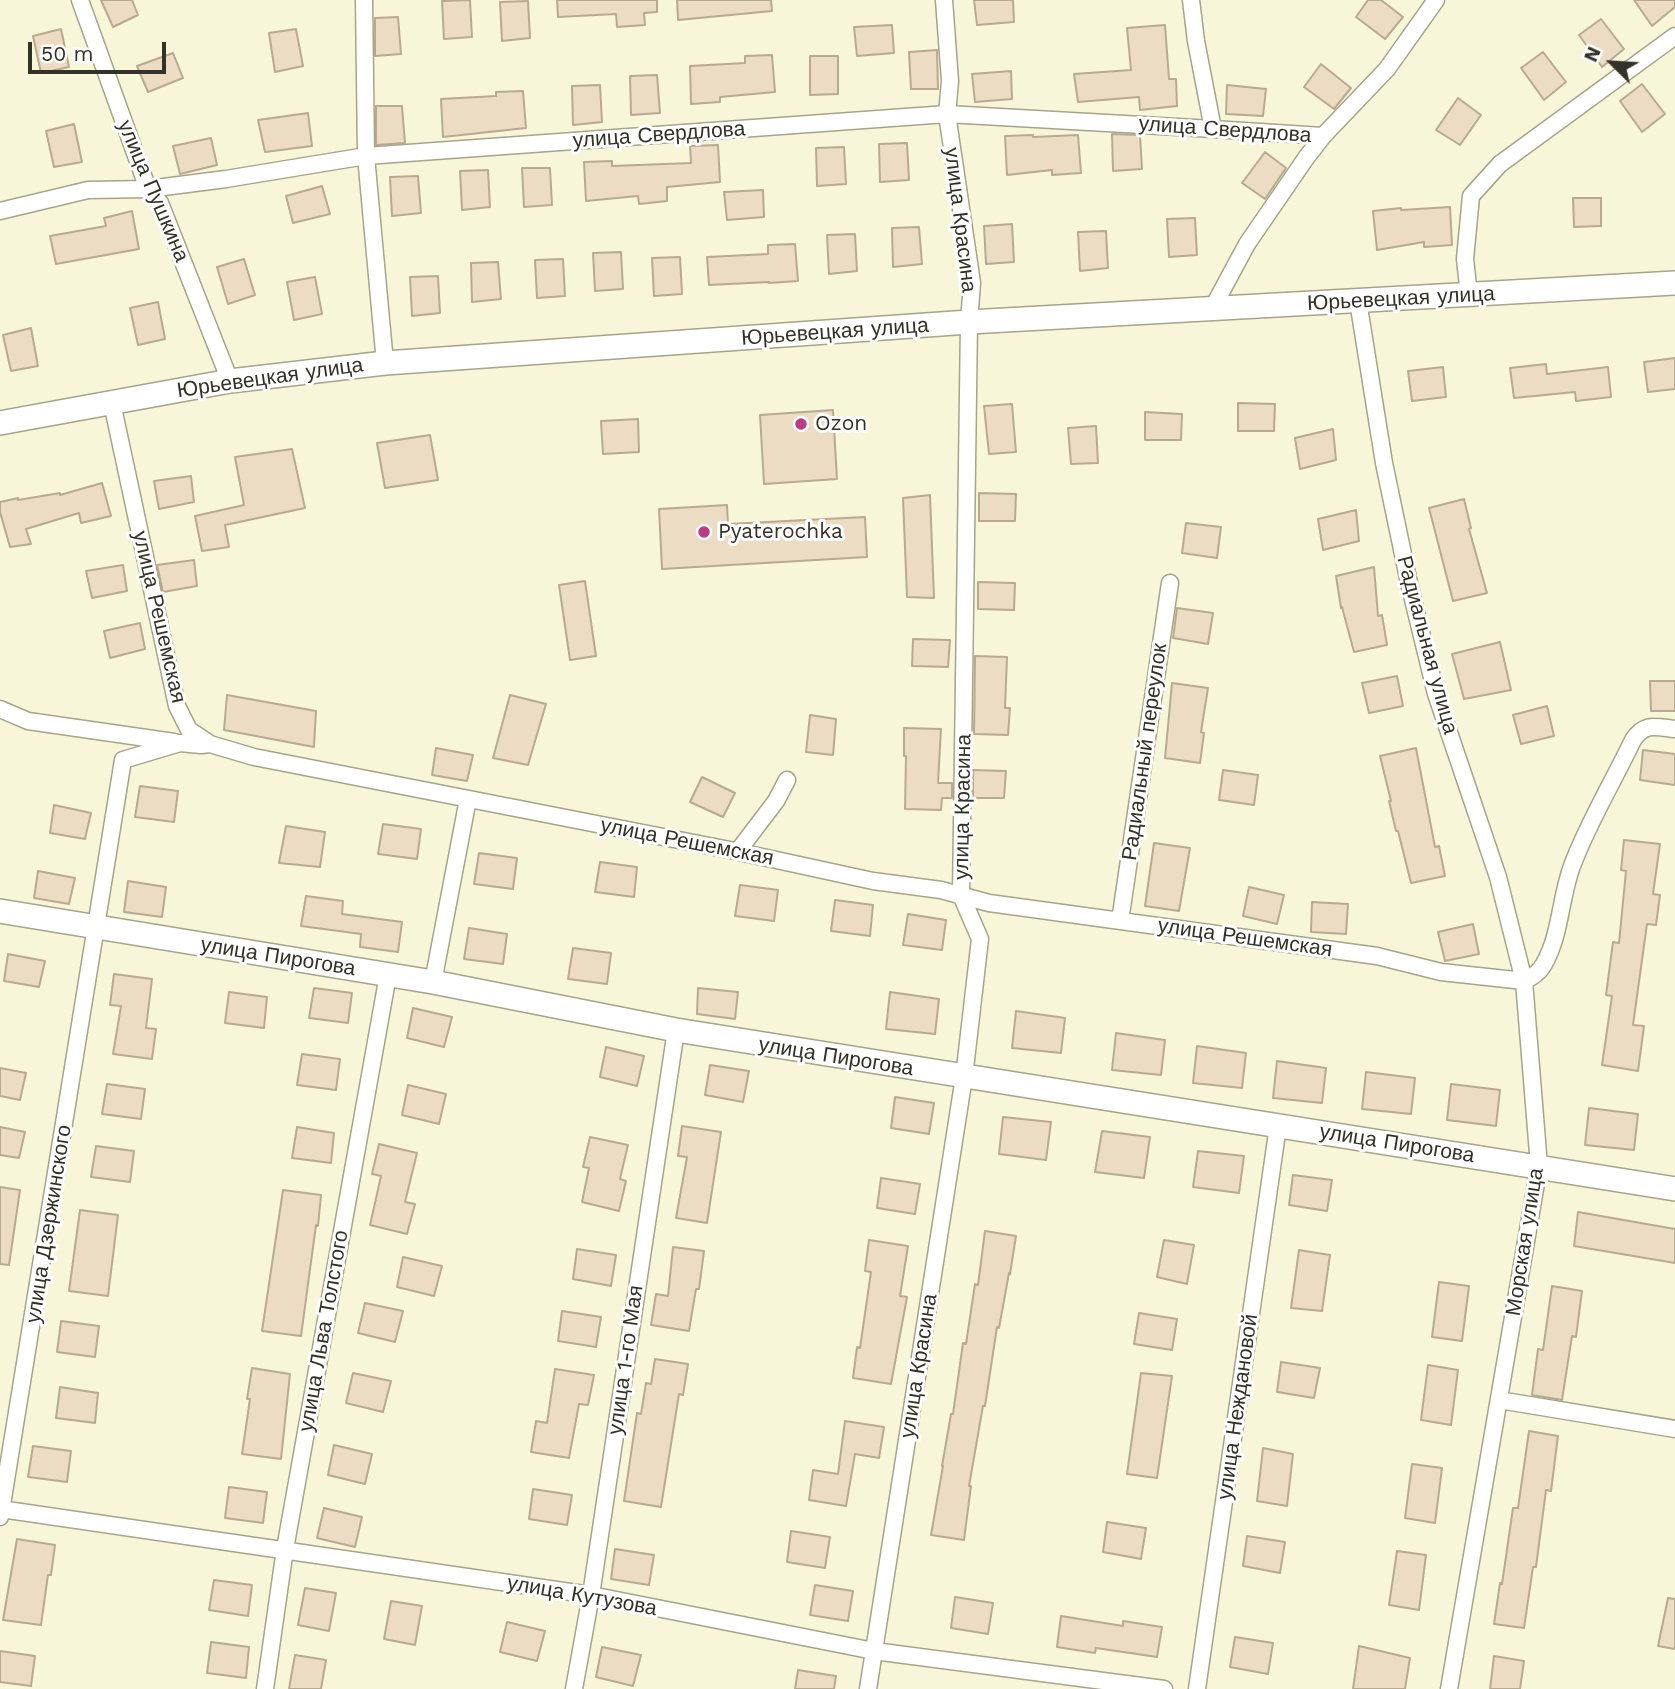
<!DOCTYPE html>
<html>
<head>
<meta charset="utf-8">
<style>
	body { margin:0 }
	#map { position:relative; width:1675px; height:1689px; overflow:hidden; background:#f8f6d9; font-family:"Work Sans",sans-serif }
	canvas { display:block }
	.north { position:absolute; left:1577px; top:28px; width:70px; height:70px; -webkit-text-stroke:5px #fff; paint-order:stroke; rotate:294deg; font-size:19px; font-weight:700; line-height:28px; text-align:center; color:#333227 }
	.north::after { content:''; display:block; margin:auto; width:24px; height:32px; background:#333227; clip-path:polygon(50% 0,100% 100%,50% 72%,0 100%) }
	.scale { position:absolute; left:28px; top:42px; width:138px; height:32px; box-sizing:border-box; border:4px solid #333227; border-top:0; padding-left:9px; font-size:21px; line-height:24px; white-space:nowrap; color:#333227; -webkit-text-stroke:5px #fff; paint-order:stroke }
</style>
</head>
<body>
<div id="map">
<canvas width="1675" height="1689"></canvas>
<div class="north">N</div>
<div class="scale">50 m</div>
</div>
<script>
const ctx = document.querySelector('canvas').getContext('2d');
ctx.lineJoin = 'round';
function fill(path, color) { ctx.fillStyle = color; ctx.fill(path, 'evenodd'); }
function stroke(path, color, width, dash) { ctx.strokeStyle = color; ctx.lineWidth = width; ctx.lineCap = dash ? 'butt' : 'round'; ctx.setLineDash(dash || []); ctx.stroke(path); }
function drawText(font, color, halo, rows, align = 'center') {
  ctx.font = font + ' "Work Sans",sans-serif'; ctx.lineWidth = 6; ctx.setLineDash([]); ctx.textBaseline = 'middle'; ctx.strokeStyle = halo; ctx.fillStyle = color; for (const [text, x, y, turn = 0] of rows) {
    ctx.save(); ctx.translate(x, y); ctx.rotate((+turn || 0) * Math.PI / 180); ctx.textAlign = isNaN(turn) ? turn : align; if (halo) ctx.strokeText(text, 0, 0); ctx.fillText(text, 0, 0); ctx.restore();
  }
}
const building = new Path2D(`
	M101,0H132L138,15L113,27Z
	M470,0L472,37L444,39L442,1Z
	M557,0H657V12L644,13L645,25L617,27L616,14L558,17Z
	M677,0H771L772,11L678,20Z
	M974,0H1013L1014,22L977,25Z
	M1368,0H1381L1403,17L1385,39L1356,17Z
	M1634,0H1675V7L1652,26Z
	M528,1L530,38L502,41L500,2Z
	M398,17L401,54L375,56V18Z
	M1601,19L1624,49L1602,67L1579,35Z
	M892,25L894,53L857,56L854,27Z
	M1165,25L1169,79H1176L1177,106L1140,110L1139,97L1078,102L1074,74L1131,70L1127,28Z
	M61,29L69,67L41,73L33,36Z
	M296,29L303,66L275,72L269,33Z
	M937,50L938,89H911L909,52Z
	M1543,52L1566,82L1544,100L1521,68Z
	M173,53L183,78L148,92L137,66Z
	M772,55L775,92L720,97V102L691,104L690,66L745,63V56Z
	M810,56H838V94L810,95Z
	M1321,64L1351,88L1334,109L1304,87Z
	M1011,71L1012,99L975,102L972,74Z
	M657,75L660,113L631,115L630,76Z
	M1642,84L1665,114L1642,132L1620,101Z
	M600,85L602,122L573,125L572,86Z
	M1227,85L1266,89L1263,116L1226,114Z
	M523,91L526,128L443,137L441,99L496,96V92Z
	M1458,98L1481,115L1460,145L1436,130Z
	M376,106H402L405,143L376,145Z
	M308,113L312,146L265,152L258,120Z
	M74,124L82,162L54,167L46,131Z
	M1112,134L1140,135L1142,169L1113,171Z
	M1033,135V137L1078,135L1081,173L1052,175V170L1007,175L1005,136Z
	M211,138L217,165L180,174L173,146Z
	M907,143L909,180L880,182L879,144Z
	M718,145L720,182L667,187V201L639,204L638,196L586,201L584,162L612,161V166L691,163L690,146Z
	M844,147L846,184L817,186L816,148Z
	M1265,152L1286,168L1265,199L1242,183Z
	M522,168H550L552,205L524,207Z
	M488,170L490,207L462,210L460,171Z
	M418,176L421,213L392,216L390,177Z
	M322,186L330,214L293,223L286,196Z
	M763,190L764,217L727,220L724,192Z
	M1573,198H1601V226L1574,227Z
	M1450,207L1452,245L1424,247V242L1377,250L1373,211L1401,208V210Z
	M132,211L139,249L56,264L50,236L106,226L104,218Z
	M1195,218L1197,255L1169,257L1167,219Z
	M1012,224L1014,262L986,264L984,226Z
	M919,227L922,264L893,267L892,228Z
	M1106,231L1108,268L1080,271L1078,232Z
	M855,234L857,271L829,274L827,235Z
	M795,244L798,281L769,283V282L709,285L707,257L768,254V245Z
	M621,252L623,289L595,291L593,253Z
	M680,257L682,294L654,296L652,258Z
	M244,259L255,295L228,304L217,267Z
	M563,259L565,296L537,298L535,260Z
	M498,262L501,299L472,302L471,263Z
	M438,276L440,313L412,316L410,277Z
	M315,277L322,314L294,320L287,282Z
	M158,302L165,339L138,345L130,308Z
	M31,328L38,366L11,371L3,335Z
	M1675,358V389L1648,392L1644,362Z
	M1546,364L1547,374L1608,367L1611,397L1576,401L1575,392L1514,398L1510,368Z
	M1443,367L1446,397L1412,401L1408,371Z
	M1238,403L1275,404L1274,431H1238Z
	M1012,404L1016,452L989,454L984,406Z
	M833,410L837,479L764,484L760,415Z
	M1145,412L1182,414L1181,440H1145Z
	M638,419L639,452L603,454L601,421Z
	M1096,426L1098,463L1071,464L1068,428Z
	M1333,429L1336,460L1300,469L1295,438Z
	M430,435L438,480L385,488L377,443Z
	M292,449L305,508L225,525L229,547L202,551L195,516L244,505L235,457Z
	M191,476L194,502L159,509L154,481Z
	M102,483L111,516L81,523L79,513L26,529L31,544L10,547L0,512V502L18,498V500L60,493V495Z
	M979,493L1016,494L1015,521H979Z
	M930,495L934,598L907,597L903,498Z
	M1464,499L1471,528L1469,529L1487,593L1453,601L1429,508Z
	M727,505L728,524L865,517L867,557L662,569L659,509Z
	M1356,510L1359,541L1323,550L1318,519Z
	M1186,523L1221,527L1217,558L1182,553Z
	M194,560L197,586L163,592L157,565Z
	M123,565L127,591L92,598L86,571Z
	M1374,567L1378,616L1382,615L1387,645L1354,652L1342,607L1341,608L1336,576Z
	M585,581L596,656L570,660L559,585Z
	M978,582L1015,583L1014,610L978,609Z
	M1177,608L1213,613L1208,644L1173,638Z
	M140,623L145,649L110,658L104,631Z
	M913,639L950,640L948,667L912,666Z
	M1500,642L1511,690L1464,699L1452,654Z
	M975,656L1007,657L1005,708H1010L1008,735L974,734Z
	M1397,676L1403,706L1369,713L1362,683Z
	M1650,681H1675V711H1651Z
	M1172,683L1208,688L1201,732L1204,733L1200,763L1165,758Z
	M227,695L316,711L314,747L224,730Z
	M510,695L546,704L528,765L493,758Z
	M1547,706L1554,736L1521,744L1513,715Z
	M810,715L836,719L833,755L806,752Z
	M904,728L941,729L938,783H952V798H942L941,810L905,809L906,756H904Z
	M436,748L473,755L467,781L432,775Z
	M1416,748L1435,847L1439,846L1445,876L1411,883L1398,831H1396L1389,801H1391L1380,756Z
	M1643,750L1675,754V785L1640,780Z
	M973,770L1006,771L1004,798H973Z
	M1223,770L1258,775L1254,805L1219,800Z
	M702,777L735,793L723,817L690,802Z
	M140,786L178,791L174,822L135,817Z
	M54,805L91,813L85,839L50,833Z
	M383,824L421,829L417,859L378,854Z
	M286,826L325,832L320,867L279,863Z
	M1624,840L1660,844L1653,894L1660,895L1656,925L1647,924L1633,1025L1644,1026L1638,1071L1602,1065L1612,996L1606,995L1613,942L1619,943L1626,871L1621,870Z
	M1154,843L1190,848L1179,911L1145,906Z
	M479,853L517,858L513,889L474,884Z
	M600,862L637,867L634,897L595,892Z
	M38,871L75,878L69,904L34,898Z
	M128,881L166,887L162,917L124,912Z
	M740,885L778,890L774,921L735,916Z
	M1249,887L1284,895L1277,924L1243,916Z
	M306,896L343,901L342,914L402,922L398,952L360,947L361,934L301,926Z
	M835,900L873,905L870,936L831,931Z
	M1312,902L1348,904L1346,934L1311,932Z
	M908,914L946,920L942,950L903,945Z
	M1473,924L1479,954L1445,961L1438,932Z
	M469,928L507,934L503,964L464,959Z
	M573,948L611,953L607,984L568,979Z
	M8,954L45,961L39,987L4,981Z
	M114,974L152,979L146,1028L156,1029L152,1059L113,1054L121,1006L110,1005Z
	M314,988L352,993L348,1023L309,1018Z
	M698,988L738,992L735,1019L697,1014Z
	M229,992L267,997L264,1028L225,1023Z
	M890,992L939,999L935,1034L886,1029Z
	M413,1008L452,1017L444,1047L407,1038Z
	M1016,1011L1065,1018L1061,1053L1012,1048Z
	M1116,1033L1165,1040L1161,1075L1112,1070Z
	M1197,1046L1246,1053L1242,1088L1193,1083Z
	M606,1047L644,1056L637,1086L600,1077Z
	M302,1054L340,1059L336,1090L297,1085Z
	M1277,1061L1326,1068L1322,1103L1273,1098Z
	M710,1065L749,1071L743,1102L705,1095Z
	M0,1068L26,1073L20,1100L0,1096Z
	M1366,1072L1415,1078L1411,1114L1362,1109Z
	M107,1084L145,1089L141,1119L102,1114Z
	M1451,1084L1500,1090L1496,1126L1447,1120Z
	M408,1085L446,1094L439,1124L402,1115Z
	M895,1097L934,1103L929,1134L891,1128Z
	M1589,1108L1638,1114L1634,1150L1585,1145Z
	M1003,1117L1051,1122L1046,1160L999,1154Z
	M682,1126L721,1132L707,1223L676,1218L687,1157L678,1156Z
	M0,1127L25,1132L19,1158L0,1155Z
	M297,1127L334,1133L331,1163L292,1158Z
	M1102,1131L1150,1137L1144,1178L1095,1172Z
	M590,1137L628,1145L620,1179L626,1181L619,1211L582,1202L589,1168L583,1167Z
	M379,1144L417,1153L405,1202L415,1204L407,1234L370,1225L381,1176L372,1174Z
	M96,1146L134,1151L130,1182L91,1177Z
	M1198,1151L1244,1156L1239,1193L1193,1187Z
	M1293,1175L1332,1180L1327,1211L1289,1205Z
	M881,1178L920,1184L915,1214L877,1208Z
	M0,1187L20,1190L9,1265L0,1264Z
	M283,1190L321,1195L318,1226L316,1225L301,1336L262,1331Z
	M80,1210L118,1215L108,1296L69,1291Z
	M1578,1212L1675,1229V1263L1574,1246Z
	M985,1231L1016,1236L1010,1274L1009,1273L999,1328L997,1327L985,1406H983L969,1486H971L964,1540L931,1535L943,1466H942L951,1414H953L963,1343L966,1344L975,1284L978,1285Z
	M869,1240L908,1246L900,1296L907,1297L891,1384L853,1378L857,1347L860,1348L871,1272L865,1271Z
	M1164,1240L1194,1245L1187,1284L1157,1277Z
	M673,1247L704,1251L699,1289H696L689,1331L651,1325L656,1294L668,1296Z
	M577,1249L616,1255L611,1286L573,1279Z
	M1299,1250L1330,1255L1322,1311L1291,1308Z
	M403,1257L442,1266L434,1296L397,1287Z
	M1439,1282L1469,1286L1462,1341L1432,1337Z
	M1552,1286L1582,1291L1576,1337L1572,1336L1562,1400L1532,1395L1538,1349L1543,1350Z
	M365,1303L403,1311L395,1342L358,1333Z
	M562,1311L601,1317L596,1347L558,1341Z
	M1139,1313L1177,1319L1172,1350L1134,1344Z
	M61,1321L99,1326L95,1357L57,1352Z
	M655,1359L688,1364L683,1395L679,1394L661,1507L624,1501L637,1413L641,1414L646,1383L651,1384Z
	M1281,1362L1320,1368L1314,1398L1277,1392Z
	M1428,1365L1458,1370L1451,1425L1421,1420Z
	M252,1368L290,1374L281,1459L242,1454L250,1399H247Z
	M555,1369L594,1375L588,1405L579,1404L569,1458L531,1452L536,1421L547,1423Z
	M353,1373L391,1381L383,1412L346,1403Z
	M1141,1373L1172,1376L1157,1478L1127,1474Z
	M60,1387L98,1393L95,1423L56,1418Z
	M845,1421L884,1427L879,1458L855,1454L846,1506L809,1500L813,1470L838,1474Z
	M1529,1431L1558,1436L1551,1491L1546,1490L1536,1567H1533L1524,1628L1494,1624L1500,1583L1502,1584L1513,1508H1518Z
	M334,1445L372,1454L365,1484L328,1475Z
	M33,1446L71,1451L67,1482L28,1477Z
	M1263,1448L1293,1454L1287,1506L1257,1501Z
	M1412,1464L1442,1468L1435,1523L1405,1518Z
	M229,1487L267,1492L263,1523L225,1518Z
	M533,1489L572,1495L567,1525L529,1519Z
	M324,1508L362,1517L355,1547L317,1538Z
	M1107,1522L1146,1528L1141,1559L1103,1552Z
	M791,1531L830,1537L825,1568L787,1562Z
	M1247,1536L1285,1542L1280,1573L1243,1566Z
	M17,1539L55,1545L51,1575H48L41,1625L3,1620Z
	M615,1549L654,1555L649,1585L611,1579Z
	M1397,1551L1426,1555L1419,1610L1389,1605Z
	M214,1580L252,1585L248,1616L209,1610Z
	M815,1585L853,1591L848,1621L810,1615Z
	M305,1588L336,1593L329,1631L298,1625Z
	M955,1597L993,1603L988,1634L951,1628Z
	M1668,1598L1675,1599V1649L1658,1646Z
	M391,1601L422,1606L415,1645L384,1639Z
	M1061,1616L1123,1626V1621L1162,1627L1157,1657L1096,1648L1095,1653L1057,1647Z
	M507,1622L545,1631L537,1661L500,1652Z
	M1235,1637L1273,1643L1268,1674L1230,1667Z
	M211,1642L249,1647L246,1678L207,1673Z
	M1359,1646L1410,1658L1405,1689H1353Z
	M602,1647L641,1655L633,1686L596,1677Z
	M0,1651L35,1656L31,1686L0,1682Z
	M295,1655L326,1660L321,1689H289Z
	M1494,1656L1524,1661L1520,1689H1490Z
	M798,1670L836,1676L834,1689H795Z`);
fill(building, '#ebdcc3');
stroke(building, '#b8aa91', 2);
const street = new Path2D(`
	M80,0L148,189L160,203L230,381
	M364,0L366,156L385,363
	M1191,0L1196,41L1213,129
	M0,211L88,190L148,189L226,179L366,156L947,114L1213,129L1323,136
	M1469,295L1465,259L1471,196L1500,164L1675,36
	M1358,301L1384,463L1409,583L1436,694L1498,877L1524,981L1539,1166L1449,1689
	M1212,309L1247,244L1306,158L1323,136L1387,69L1436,0
	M112,403L177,706L189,730L210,744L254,757L735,851L873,881L941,890L989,903L1377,956L1441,972L1524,981
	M0,709L28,721L174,742
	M738,851L776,801L787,780
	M1120,921L1170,583
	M1524,981C1532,977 1539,973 1544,964C1561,934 1560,898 1572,866C1588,823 1613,782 1633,740C1645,722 1656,727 1675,729
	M433,982L468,799
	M1499,1400L1675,1429
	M0,1509L591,1595L874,1651L1164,1689
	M0,1517L123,760L180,743L201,745L210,744
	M265,1689L285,1549L388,975
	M574,1689L591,1595L676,1030
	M868,1689L964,1077L980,939L961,895L969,322L972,283L947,114L950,81L944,0
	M1197,1689L1278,1126`);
const secondary = new Path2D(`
	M0,423L230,381L385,363L969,322L1675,283
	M0,911L433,982L676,1030L1675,1189`);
stroke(street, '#a6a489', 19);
stroke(secondary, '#a6a489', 26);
stroke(street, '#fff', 16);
stroke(secondary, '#fff', 23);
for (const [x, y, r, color] of [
	[801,424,7,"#bd3b84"],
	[704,532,7,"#bd3b84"]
]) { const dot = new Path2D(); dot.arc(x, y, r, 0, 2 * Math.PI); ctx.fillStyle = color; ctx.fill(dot); stroke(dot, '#fff', 2.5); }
drawText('21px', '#333227', '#fff', [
	["улица Свердлова",1225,130,4],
	["улица Свердлова",659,135,-4],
	["улица Пушкина",153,191,67],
	["улица Красина",960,220,83],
	["Юрьевецкая улица",1401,299,-3],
	["Юрьевецкая улица",835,332,-4],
	["Юрьевецкая улица",270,378,-8],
	["улица Решемская",159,617,77],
	["Радиальная улица",1427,645,75],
	["Радиальный переулок",1145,752,-82],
	["улица Красина",963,807,-89],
	["улица Решемская",687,842,11],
	["улица Решемская",1245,938,8],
	["улица Пирогова",278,957,9],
	["улица Пирогова",836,1057,9],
	["улица Пирогова",1397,1144,9],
	["улица Дзержинского",49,1224,-81],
	["Морская улица",1525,1242,-81],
	["улица Льва Толстого",324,1331,-80],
	["улица 1-го Мая",626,1360,-82],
	["улица Красина",919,1366,-81],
	["улица Неждановой",1238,1407,-82],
	["улица Кутузова",582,1596,10]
]);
drawText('21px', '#333227', '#fff', [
	["Ozon",815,424],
	["Pyaterochka",718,532]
], 'left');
</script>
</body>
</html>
